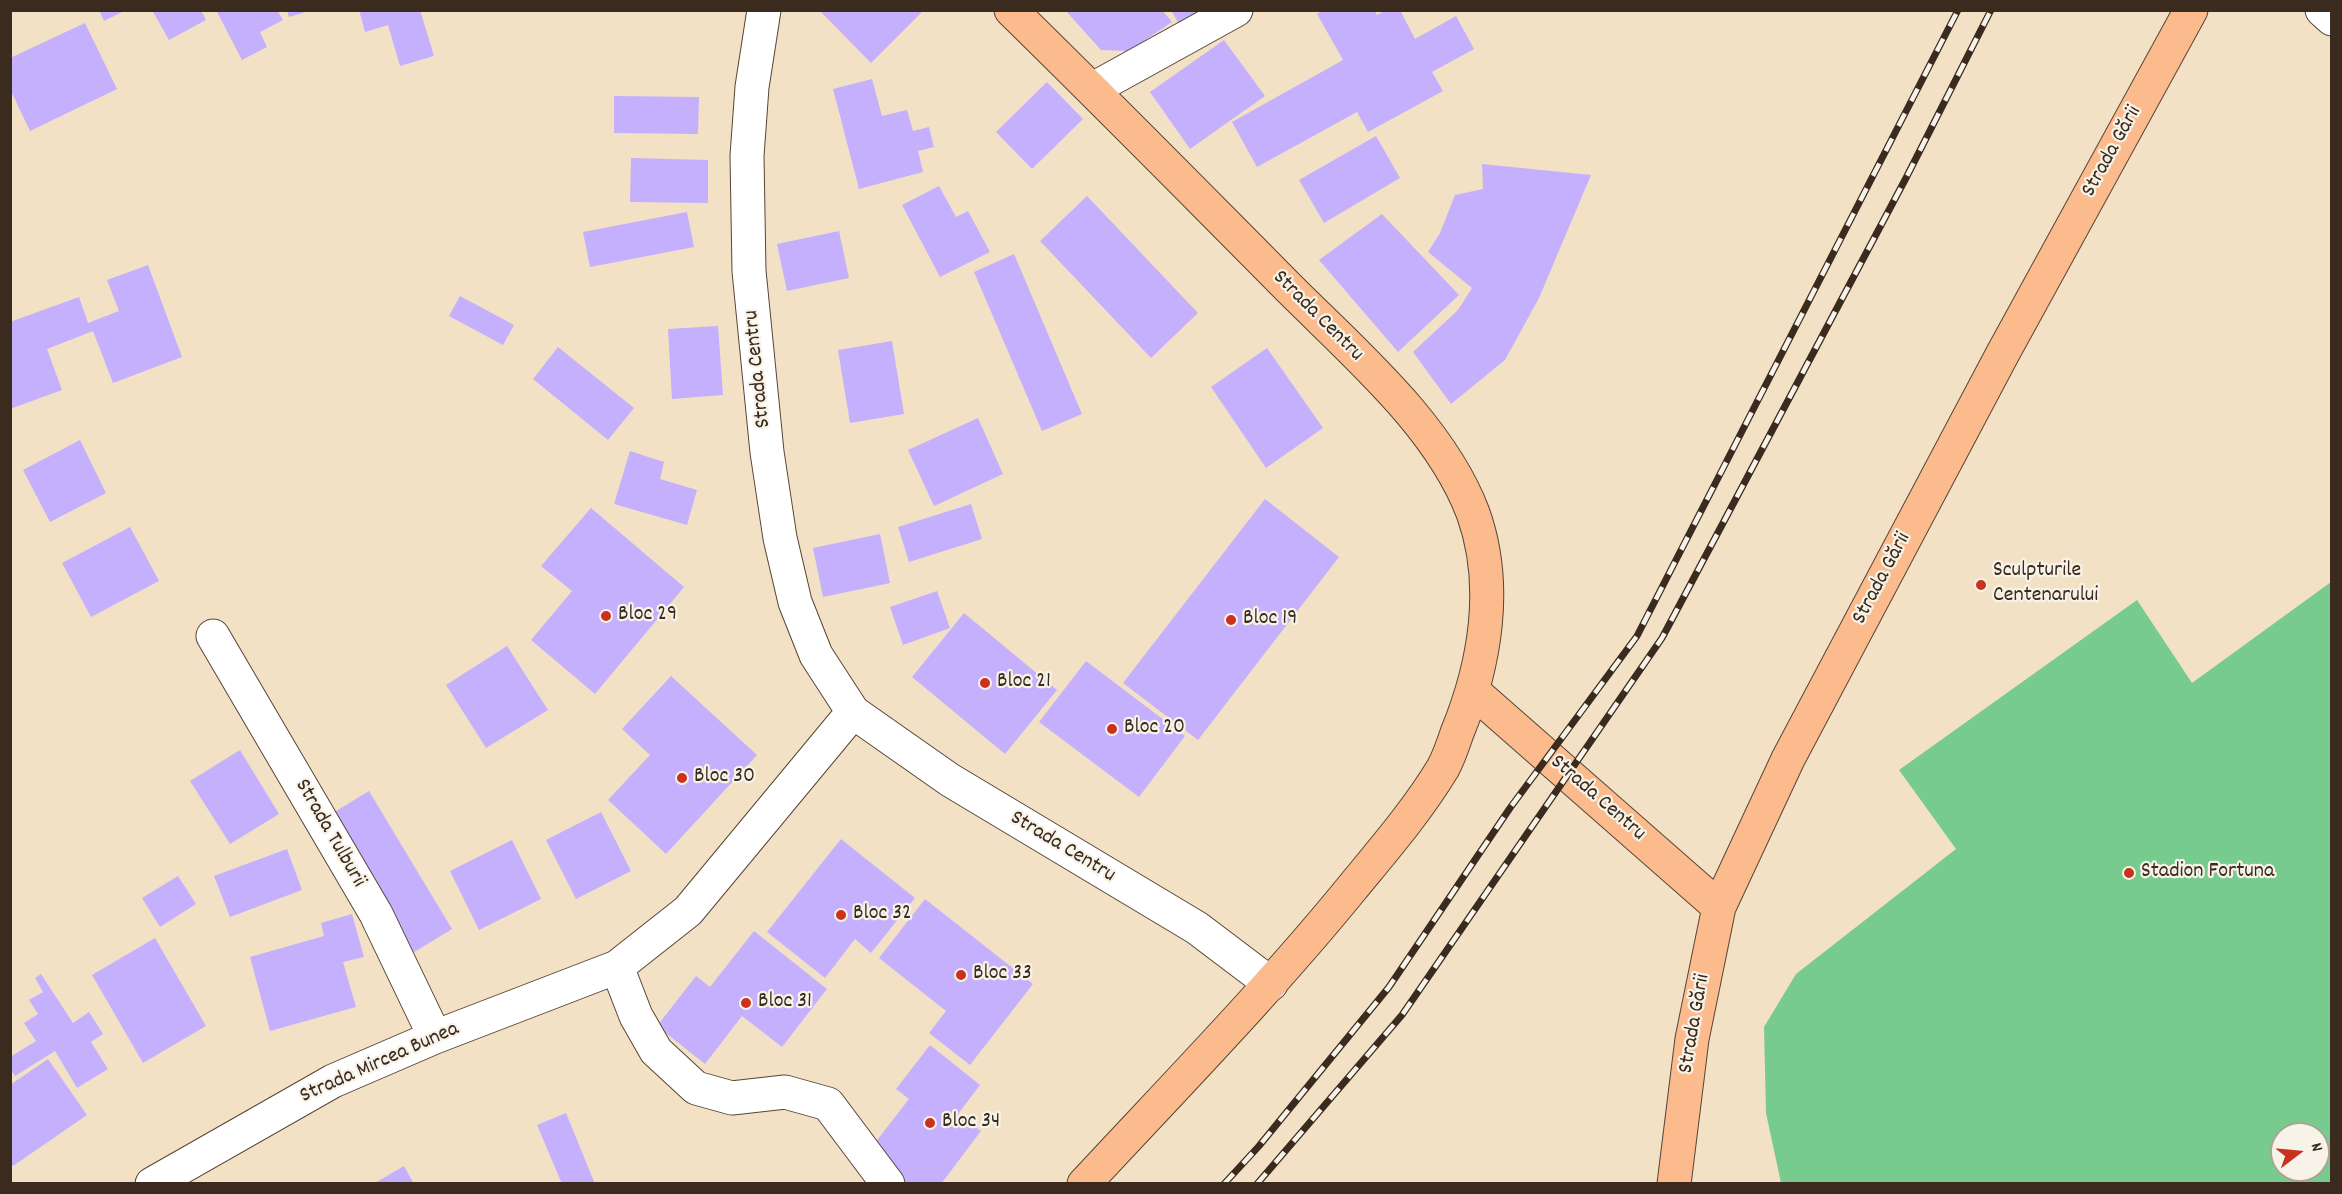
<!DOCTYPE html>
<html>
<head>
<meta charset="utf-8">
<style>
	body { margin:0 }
	#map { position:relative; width:2342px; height:1194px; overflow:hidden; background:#f3e1c6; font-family:Dekko,sans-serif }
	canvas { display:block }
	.frame { position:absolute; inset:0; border:12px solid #3b2a1e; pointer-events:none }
	.north { position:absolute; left:2270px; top:1122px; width:60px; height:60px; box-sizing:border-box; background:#f7f3e8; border:2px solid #aca397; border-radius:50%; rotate:74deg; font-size:16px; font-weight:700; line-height:24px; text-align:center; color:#3b2a1e }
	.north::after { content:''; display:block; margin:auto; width:21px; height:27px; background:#c8321e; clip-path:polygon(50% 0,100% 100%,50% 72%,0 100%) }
</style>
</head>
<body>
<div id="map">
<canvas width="2342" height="1194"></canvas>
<div class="frame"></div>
<div class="north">N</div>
</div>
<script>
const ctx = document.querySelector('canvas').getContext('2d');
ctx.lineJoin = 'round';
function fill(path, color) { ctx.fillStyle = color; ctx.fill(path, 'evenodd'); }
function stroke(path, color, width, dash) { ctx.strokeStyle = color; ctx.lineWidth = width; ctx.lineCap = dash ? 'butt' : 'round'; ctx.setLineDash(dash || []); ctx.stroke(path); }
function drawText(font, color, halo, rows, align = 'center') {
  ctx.font = font + ' Dekko,sans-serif'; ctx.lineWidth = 4.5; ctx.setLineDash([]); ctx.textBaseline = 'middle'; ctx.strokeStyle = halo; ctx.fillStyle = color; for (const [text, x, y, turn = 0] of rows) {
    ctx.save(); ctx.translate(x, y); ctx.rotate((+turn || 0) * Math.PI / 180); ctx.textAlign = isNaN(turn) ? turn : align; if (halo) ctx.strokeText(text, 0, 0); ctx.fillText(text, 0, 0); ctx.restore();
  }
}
fill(new Path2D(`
	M2331,582V1183H1781L1766,1113L1764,1027L1796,974L1956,849L1899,770L2137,600L2192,683ZM2282,1134H2318V1170H2282Z`), '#77cb8e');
fill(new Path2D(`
	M99,10H126L104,21Z
	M152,10H201L206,20L169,40Z
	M216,10H277L283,20L260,32L267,47L242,60Z
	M287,10H308L309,11L289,17Z
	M359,10H420L434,56L400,66L388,25L365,32Z
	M819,10H924L871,63Z
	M1065,10H1162L1172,22L1129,51L1101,50Z
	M1171,10H1208L1180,26Z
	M1323,10H1374L1377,15L1386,10H1400L1415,39L1456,16L1474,49L1432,72L1443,91L1368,132L1357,112L1257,167L1232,122L1343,60L1317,14Z
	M85,23L117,89L30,131L10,89V58Z
	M1224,40L1265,96L1190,149L1150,92Z
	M872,79L882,116L907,110L913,131L929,127L934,147L918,151L923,172L859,189L833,89Z
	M1047,82L1083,119L1032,169L996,132Z
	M614,96L699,97L698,134L614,133Z
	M1376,136L1400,178L1324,223L1299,180Z
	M631,158L708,160V203L630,202Z
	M1482,164L1591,175L1539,298L1505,360L1451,404L1413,352L1458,310L1472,288L1428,252L1440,233L1455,195L1483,189Z
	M939,186L956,217L968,211L990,252L940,277L902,205Z
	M1087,196L1198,313L1151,358L1040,241Z
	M687,212L694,247L590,267L583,232Z
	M1382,214L1459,295L1398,352L1319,260Z
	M839,231L849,278L787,291L777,244Z
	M1014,254L1082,414L1042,431L974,272Z
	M148,265L182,357L113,383L93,331L47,349L62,390L10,409V322L79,297L88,323L119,311L107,280Z
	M460,296L514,325L503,345L449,316Z
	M718,326L723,395L672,399L668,329Z
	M892,341L904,414L850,423L838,350Z
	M558,347L634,408L608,440L533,379Z
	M1267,348L1323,428L1266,468L1211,387Z
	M978,418L1003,474L934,506L908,450Z
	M80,440L106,493L50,522L23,470Z
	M630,451L664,462L660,479L697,490L687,525L614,504Z
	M1265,499L1339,557L1198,740L1123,683Z
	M971,504L982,539L909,562L898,527Z
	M591,508L684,587L595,694L531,640L572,591L541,566Z
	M130,527L159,581L91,617L62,563Z
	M880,534L890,583L823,597L813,548Z
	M937,591L950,628L903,645L890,607Z
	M964,613L1057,690L1005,754L912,677Z
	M507,646L548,710L486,748L446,685Z
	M1086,661L1185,736L1139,797L1039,722Z
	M671,676L757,755L666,854L608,800L650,755L622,729Z
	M240,750L279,814L230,844L190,781Z
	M369,791L452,929L411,954L328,816Z
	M601,812L631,871L576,899L546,840Z
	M841,839L915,898L871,953L855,939L825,978L767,932Z
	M512,840L541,899L479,930L450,871Z
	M287,849L302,890L230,917L214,876Z
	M178,876L196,904L160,927L142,898Z
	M925,899L1033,984L970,1065L929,1033L946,1011L879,958Z
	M352,914L364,957L343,962L356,1007L270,1031L250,957L324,936L321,923Z
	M754,931L827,989L782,1047L742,1016L705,1064L657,1026L696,976L710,987Z
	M155,938L206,1026L143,1063L92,975Z
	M41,974L73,1023L89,1012L103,1034L91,1042L108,1069L77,1088L55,1051L15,1076L10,1069V1057L36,1041L24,1023L38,1014L29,1000L43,992L35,978Z
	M930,1045L980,1085L958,1114L981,1131L941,1184H906L867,1153L909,1099L896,1089Z
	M48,1059L87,1115L13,1166L10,1162V1085Z
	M566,1113L595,1184H562L537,1125Z
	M404,1166L414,1184H373Z`), '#c4b0fd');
const minor = new Path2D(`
	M764,10L752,87L747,156L749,271L767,452L780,538L795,602L816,655L853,712L950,780L1197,928L1271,984
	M2322,10L2332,19
	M1093,89L1236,10
	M213,636L376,914L435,1037
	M617,967L636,1016L656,1051L696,1088L732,1098L785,1092L828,1104L888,1184
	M152,1184L333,1081L435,1037L617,967L688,911L853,712`);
const major = new Path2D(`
	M1011,10C1103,100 1193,191 1283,282C1349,349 1439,423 1473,513C1499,585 1485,665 1457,733C1453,745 1449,757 1443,768C1417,811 1384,849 1352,888C1268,991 1175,1086 1084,1184
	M1474,692L1719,907
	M1674,1184L1692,1039L1719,907L1788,759L2003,353L2191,10`);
stroke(minor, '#574537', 35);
stroke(major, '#574537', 35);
stroke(minor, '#fff', 33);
stroke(major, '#fbbb8d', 33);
const rail = new Path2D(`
	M1224,1184L1259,1146L1389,987L1510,808L1637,636L1958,10
	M1257,1184L1402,1015L1662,638L1906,178L1991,10`);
stroke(rail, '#3b2a1e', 7);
stroke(rail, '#f7f3e8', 4.5, [14]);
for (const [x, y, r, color] of [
	[1981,585,6,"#c8321e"],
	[606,616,6,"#c8321e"],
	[1231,620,6,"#c8321e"],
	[985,683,6,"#c8321e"],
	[1112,729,6,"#c8321e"],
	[682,778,6,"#c8321e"],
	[2129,873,6,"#c8321e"],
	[841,915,6,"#c8321e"],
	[961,975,6,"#c8321e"],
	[746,1003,6,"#c8321e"],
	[930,1123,6,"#c8321e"]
]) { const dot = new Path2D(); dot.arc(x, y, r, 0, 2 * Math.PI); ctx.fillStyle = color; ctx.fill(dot); stroke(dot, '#f7f3e8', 2); }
drawText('22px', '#3b2a1e', '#f7f3e8', [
	["Strada Gării",2113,152,-61],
	["Strada Centru",1317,317,45],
	["Strada Centru",759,369,-96],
	["Strada Gării",1883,579,-62],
	["Strada Centru",1597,799,41],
	["Strada Tulburii",329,834,60],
	["Strada Centru",1062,848,31],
	["Strada Gării",1696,1024,-80],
	["Strada Mircea Bunea",380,1064,-24]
]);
drawText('22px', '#3b2a1e', '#f7f3e8', [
	["Sculpturile",1993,572],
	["Centenarului",1993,597],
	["Bloc 29",618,616],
	["Bloc 19",1243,620],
	["Bloc 21",997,683],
	["Bloc 20",1124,729],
	["Bloc 30",694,778],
	["Stadion Fortuna",2141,873],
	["Bloc 32",853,915],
	["Bloc 33",973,975],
	["Bloc 31",758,1003],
	["Bloc 34",942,1123]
], 'left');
</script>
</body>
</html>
